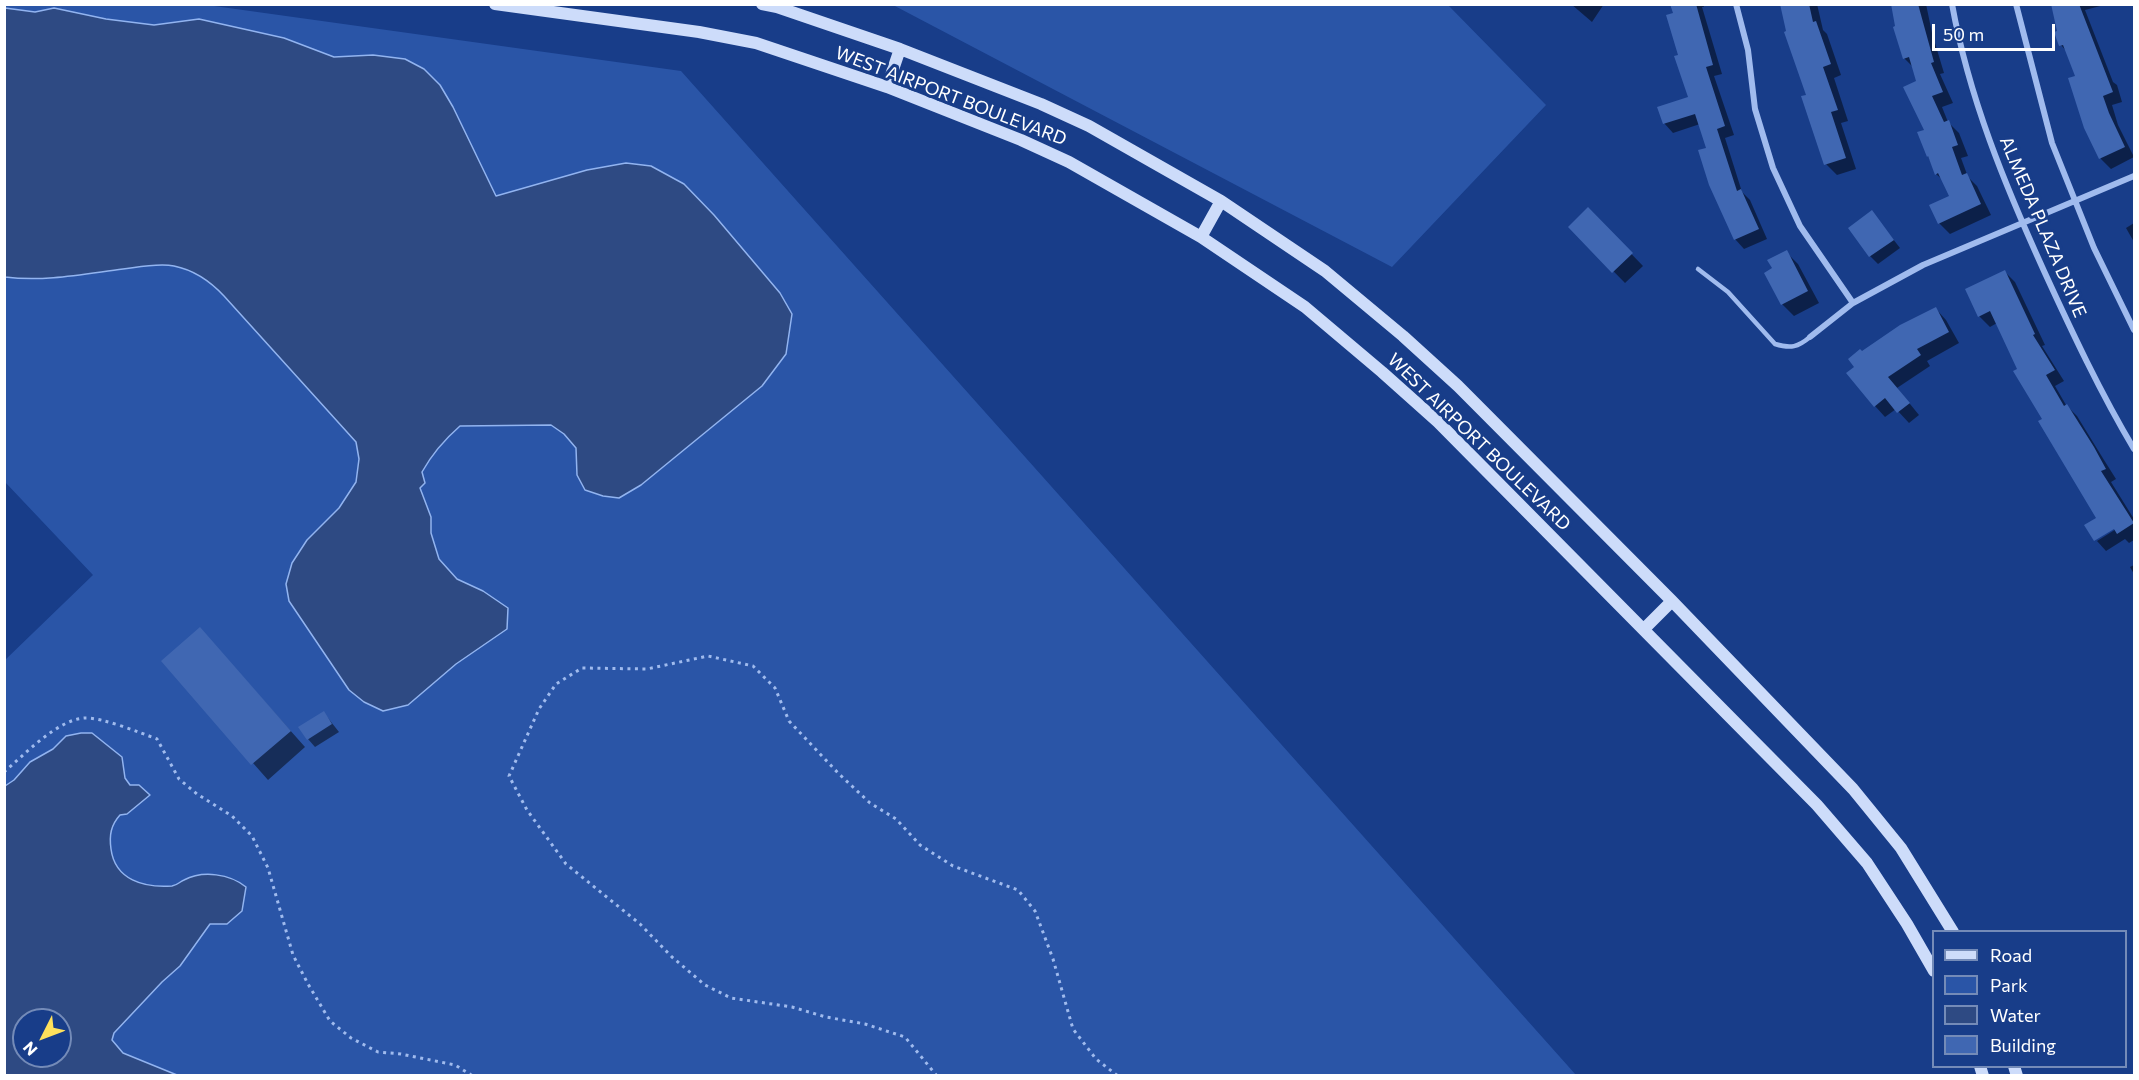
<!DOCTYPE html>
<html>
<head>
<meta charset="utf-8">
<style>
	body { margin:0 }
	#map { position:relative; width:2139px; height:1080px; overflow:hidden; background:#183d89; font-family:Commissioner,sans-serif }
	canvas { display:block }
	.frame { position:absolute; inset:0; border:6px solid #fff; pointer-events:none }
	.legend { position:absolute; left:1932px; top:930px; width:195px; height:138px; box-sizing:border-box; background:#183d89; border:2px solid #748bb8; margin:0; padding:8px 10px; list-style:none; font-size:18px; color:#fff }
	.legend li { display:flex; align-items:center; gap:12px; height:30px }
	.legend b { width:30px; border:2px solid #748bb8 }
	.north { position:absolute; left:12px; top:1008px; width:60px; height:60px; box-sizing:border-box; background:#183d89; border:2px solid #748bb8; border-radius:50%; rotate:228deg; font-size:16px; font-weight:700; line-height:24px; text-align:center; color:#fff }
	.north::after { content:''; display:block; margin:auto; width:21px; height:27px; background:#ffe15c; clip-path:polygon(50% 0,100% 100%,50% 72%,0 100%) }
	.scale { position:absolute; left:1932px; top:24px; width:123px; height:27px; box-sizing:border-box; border:3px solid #fff; border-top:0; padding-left:8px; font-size:18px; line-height:21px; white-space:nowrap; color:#fff; -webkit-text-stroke:4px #183d89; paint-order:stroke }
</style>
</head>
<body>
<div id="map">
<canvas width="2139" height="1080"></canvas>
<div class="frame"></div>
<ul class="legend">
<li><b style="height:8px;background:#cddcfa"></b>Road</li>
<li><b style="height:16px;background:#2a55a7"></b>Park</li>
<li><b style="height:16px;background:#2e4a83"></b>Water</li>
<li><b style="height:16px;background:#4067b2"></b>Building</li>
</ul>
<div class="north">N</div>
<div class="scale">50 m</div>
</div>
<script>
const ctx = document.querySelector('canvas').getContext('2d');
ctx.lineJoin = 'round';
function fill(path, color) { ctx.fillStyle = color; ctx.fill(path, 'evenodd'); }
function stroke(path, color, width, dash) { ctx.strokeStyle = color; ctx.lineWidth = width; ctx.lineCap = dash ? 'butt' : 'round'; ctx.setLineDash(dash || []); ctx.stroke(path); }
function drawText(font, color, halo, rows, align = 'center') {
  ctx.font = font + ' Commissioner,sans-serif'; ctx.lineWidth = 6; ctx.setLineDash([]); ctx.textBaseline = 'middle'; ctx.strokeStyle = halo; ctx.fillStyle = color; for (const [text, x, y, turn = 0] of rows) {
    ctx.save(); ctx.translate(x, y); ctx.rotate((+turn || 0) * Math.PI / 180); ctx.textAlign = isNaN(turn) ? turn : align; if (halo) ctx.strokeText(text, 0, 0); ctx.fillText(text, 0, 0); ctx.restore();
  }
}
fill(new Path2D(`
	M5,5H207L681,71L1576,1075H5L4,661L93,575L5,482ZM24,1020H60V1056H24Z
	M893,5H1448L1546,105L1392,267Z`), '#2a55a7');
const water = new Path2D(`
	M5,8L35,12L54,8L106,19L154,25L199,19L284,38L334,57L373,55L405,59L424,69L440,85L453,107L496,196L587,170L626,163L651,166L684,184L714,215L780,293L792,314L786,354L762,386L641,485L619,498L603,496L585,490L577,475L576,448L564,434L551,425L460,426C444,440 432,454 422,472L425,483L420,488L431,517V533L439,559L457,579L483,591L508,608L507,629L456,664L408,705L383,711L364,702L349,690L289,601L286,584L292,563L307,540L339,508L356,482L359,459L356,442L224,296C210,281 194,270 174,266C158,263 139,267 123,269C84,274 45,282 5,277Z
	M81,733H92L122,757L125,778L130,785H139L150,795L127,814L120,815C111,825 109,835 111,849C115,880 144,888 172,886C178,885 179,882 184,880C203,870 230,874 246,887L242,911L227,924H210L180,966L162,982L114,1033L112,1040L123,1053L177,1075H5V786L14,780L30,762L53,749L66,736ZM24,1020H60V1056H24Z`);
fill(water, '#2e4a83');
stroke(water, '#92b4f0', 1.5);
fill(new Path2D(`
	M1571,4H1604L1592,22Z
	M1672,4H1703L1704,7H1702L1722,74L1714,76L1734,135L1725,138L1742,192L1750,200L1767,239L1744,249L1735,239L1700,124L1673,133L1664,123L1690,98Z
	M1781,4H1817L1823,30L1827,34L1841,75L1834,78L1848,121L1841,123L1856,169L1837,175L1826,164Z
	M1893,4H1926L1932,33L1944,73L1940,74L1953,103L1942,107L1948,122L1959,133L1968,156L1961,158L1968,177L1977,186L1991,215L1950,234L1939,223L1951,196L1944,181L1936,174L1928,156L1918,82L1913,67L1904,58Z
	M2053,4H2108L2085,10L2113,82L2117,85L2122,102L2112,105L2118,125L2134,157L2111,169L2101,159L2086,128L2077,77L2068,53L2061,45Z
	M1588,209L1643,266L1625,283L1570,227Z
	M1872,212L1900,248L1878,264L1870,256Z
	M2134,223V242L2126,228Z
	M1786,252L1798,264L1819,303L1794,316L1782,304L1774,269Z
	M2005,272L2015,282L2045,345L2042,346L2064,381L2055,386L2066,405L2077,416L2104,460L2116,479L2111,482L2134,519V540L2129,543L2125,539L2106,551L2097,541L2121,526L2119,523L2096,538V540L2086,526L2098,518L2044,419L1997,323L1990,327L1979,316Z
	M1936,309L1946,320L1959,343L1927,361L1930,366L1897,388L1919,415L1909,423L1896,409L1885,417L1875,406L1856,367L1862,353Z
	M2134,565V574L2130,567Z
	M200,629L305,747L268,780L163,661Z
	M324,713L339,732L315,747L308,739Z`), '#0007');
fill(new Path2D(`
	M1670,4H1696L1713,65L1706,67L1725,126L1717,129L1737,191L1741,189L1759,229L1734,240L1709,185L1698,150L1706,148L1695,114L1663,124L1657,107L1688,97L1674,56L1678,55L1666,15L1673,13Z
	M1780,4H1809L1813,22L1816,21L1831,64L1823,67L1838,110L1831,112L1846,158L1824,165L1801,96L1806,95L1784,32L1786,31Z
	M1891,4H1918L1934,62L1931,63L1943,92L1932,96L1944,122L1949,120L1958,145L1952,147L1962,175L1967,173L1981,204L1938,224L1929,205L1949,196L1938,173L1935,175L1928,156L1927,157L1917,132L1924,130L1903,87L1916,81L1909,57L1903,59L1893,27L1895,26Z
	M2051,4H2079L2113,92L2103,96L2109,113L2125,147L2099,159L2084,128L2068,78L2075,76L2063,45L2059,46L2054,32L2057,31Z
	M1588,207L1633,253L1612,273L1568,227Z
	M1872,210L1894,240L1869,257L1848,228Z
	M1787,250L1808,291L1781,305L1764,273L1772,268L1767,260Z
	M2005,270L2035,334L2033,335L2055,370L2046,375L2064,406L2067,404L2094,447L2106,469L2101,471L2134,523L2117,534L2114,529L2094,541L2084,525L2096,518L2038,421L2042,419L2013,371L2017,369L1990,311L1978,317L1965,289Z
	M1936,307L1949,332L1917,349L1921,355L1888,377L1910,403L1897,413L1885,398L1874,407L1846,373L1854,367L1848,359L1860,349L1862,351L1900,325Z
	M200,627L291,731L251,765L161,661Z
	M324,711L332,724L307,740L298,727Z`), '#4067b2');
stroke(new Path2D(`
	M4,772C24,755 58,719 85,718C101,717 141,733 157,739L179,779L197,794L232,816L252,836L268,868L293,955L308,984L330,1021L351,1038L378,1052L401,1054L455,1065L473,1076
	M937,1076L905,1037L865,1024L826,1017L792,1007L731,998L705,985L672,957L640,924L566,864L527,810L509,776L539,709L556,684L582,668L647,669L708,656L753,666L775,688L789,721L839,774L870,803L896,819L920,845L953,866L1018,890L1035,911L1053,959L1073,1029L1096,1059L1118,1076`), '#a0bbee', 3, [3, 4.5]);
stroke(new Path2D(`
	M1698,269L1728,292L1775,344C1791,349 1798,347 1810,337`), '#a0bbee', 4.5);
stroke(new Path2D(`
	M1736,4L1748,50L1755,109L1773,168L1800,226L1853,303
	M1952,4C1969,98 2005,185 2044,271C2072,332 2100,392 2134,449
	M2016,4L2052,143L2094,248L2134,330
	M1810,337L1853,303L1923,265L2134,176`), '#a0bbee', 6);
stroke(new Path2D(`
	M495,4L699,32L756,43L887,87L1021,140L1069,162L1201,237L1305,307L1382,372L1438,422L1817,805L1867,863L1907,924L1934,971
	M762,4L777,7L900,49L1041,104L1089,126L1221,201L1325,271L1403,336L1458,386L1672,601L1853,789L1901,848L1953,932
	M887,87L900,49
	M1201,237L1221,201
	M1644,629L1672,601
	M1980,1066L1983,1076
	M2014,1066L2017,1076`), '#cddcfa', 12);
drawText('18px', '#fff', '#183d89', [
	["WEST AIRPORT BOULEVARD",951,96,21],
	["ALMEDA PLAZA DRIVE",2043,227,67],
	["WEST AIRPORT BOULEVARD",1479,442,44]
]);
</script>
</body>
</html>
